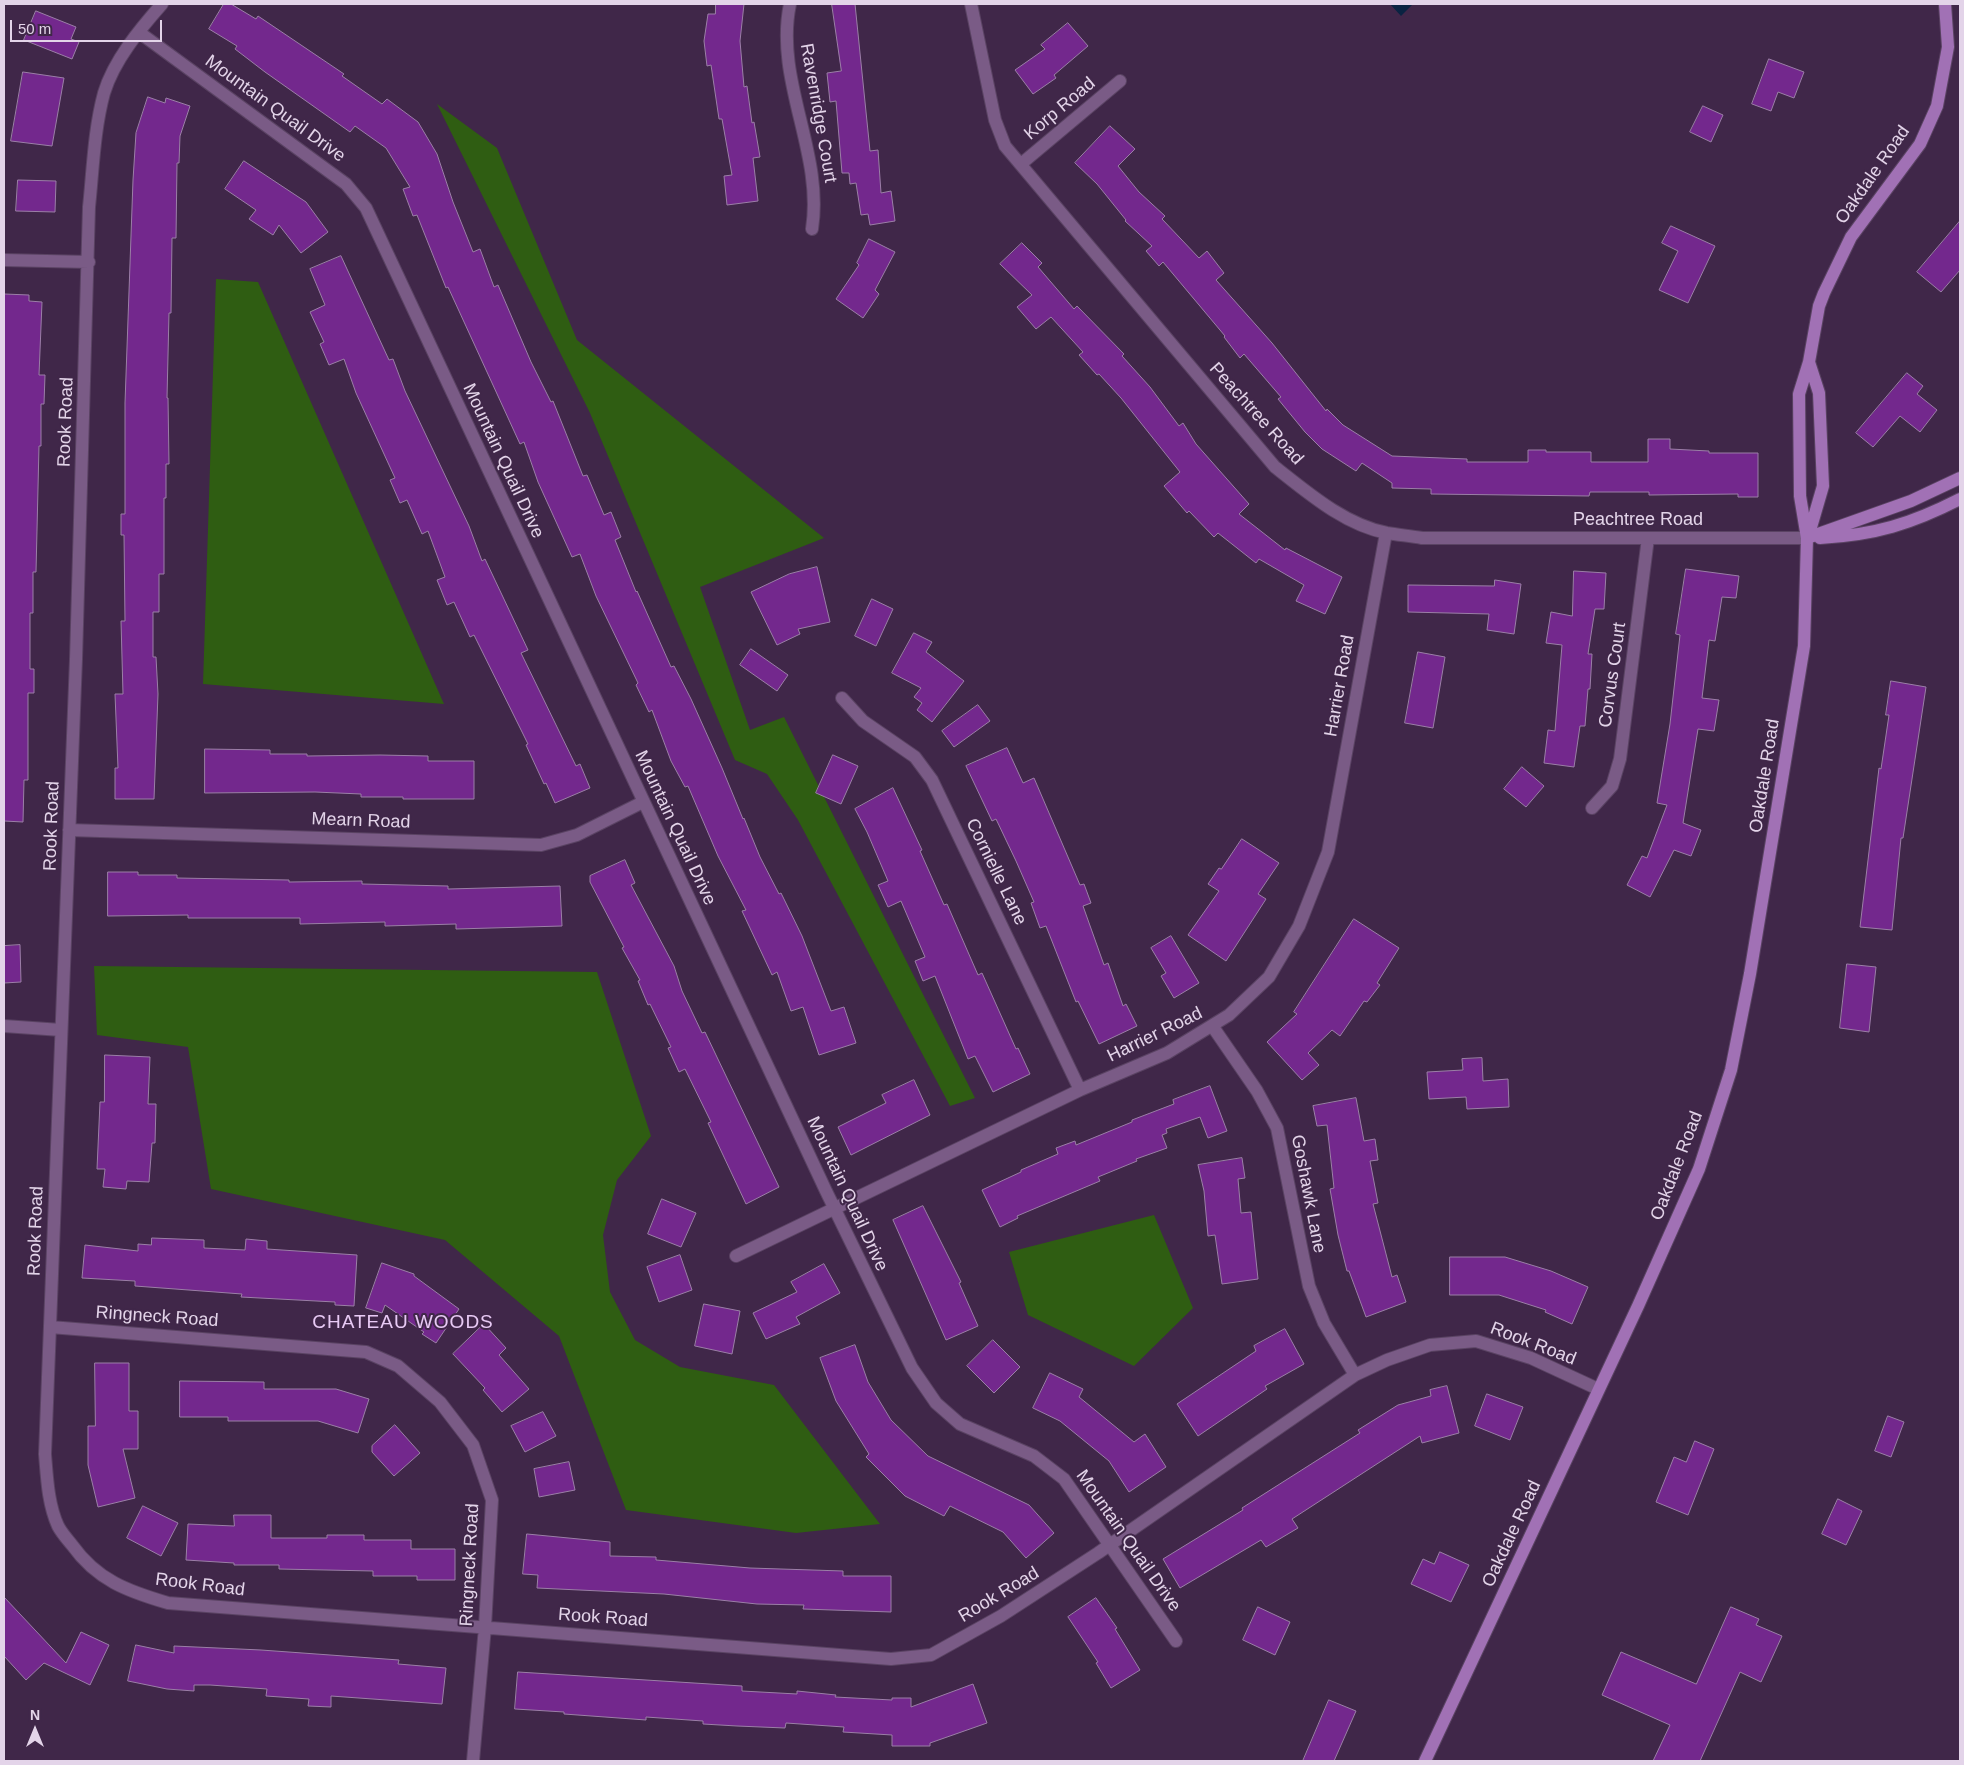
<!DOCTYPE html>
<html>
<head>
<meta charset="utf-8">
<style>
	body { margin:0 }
	#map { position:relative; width:1964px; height:1765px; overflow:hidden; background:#402749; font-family:Arial,sans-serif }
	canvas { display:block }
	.frame { position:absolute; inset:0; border:5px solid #e3d4e9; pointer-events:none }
	.north { position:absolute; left:10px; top:1705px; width:50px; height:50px; -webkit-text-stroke:4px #402749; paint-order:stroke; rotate:0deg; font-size:14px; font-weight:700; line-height:20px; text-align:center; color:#e3d4e9 }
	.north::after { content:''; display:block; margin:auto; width:18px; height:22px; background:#e3d4e9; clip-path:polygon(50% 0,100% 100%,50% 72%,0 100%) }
	.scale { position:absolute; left:10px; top:20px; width:152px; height:22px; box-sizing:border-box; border:2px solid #e3d4e9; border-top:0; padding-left:6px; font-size:15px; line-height:18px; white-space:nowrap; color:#e3d4e9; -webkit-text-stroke:4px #402749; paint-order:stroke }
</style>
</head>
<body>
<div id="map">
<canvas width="1964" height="1765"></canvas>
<div class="frame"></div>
<div class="north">N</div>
<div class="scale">50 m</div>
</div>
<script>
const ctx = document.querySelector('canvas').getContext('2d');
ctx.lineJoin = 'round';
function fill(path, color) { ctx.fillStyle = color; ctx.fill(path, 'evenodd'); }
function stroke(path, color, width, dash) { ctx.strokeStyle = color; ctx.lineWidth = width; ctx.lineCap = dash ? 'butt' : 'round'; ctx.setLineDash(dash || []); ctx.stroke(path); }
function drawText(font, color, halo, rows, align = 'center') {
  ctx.font = font + ' Arial,sans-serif'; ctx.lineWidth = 4; ctx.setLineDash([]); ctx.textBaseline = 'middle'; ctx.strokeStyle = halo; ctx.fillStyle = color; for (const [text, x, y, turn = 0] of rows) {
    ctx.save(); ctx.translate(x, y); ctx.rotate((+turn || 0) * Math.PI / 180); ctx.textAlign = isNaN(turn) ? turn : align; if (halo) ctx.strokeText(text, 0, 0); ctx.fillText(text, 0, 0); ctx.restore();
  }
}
fill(new Path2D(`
	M437,104L497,148L577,340L824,538L700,587L750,730L784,717L975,1098L950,1106L798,820L767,774L735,760L590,413Z
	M216,279L258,282L444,704L203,684Z
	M94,966L597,972L651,1136L617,1180L603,1235L610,1292L635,1340L680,1367L774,1385L880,1524L796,1533L626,1510L559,1336L445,1240L211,1189L188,1047L97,1035Z
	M1154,1215L1193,1308L1134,1366L1028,1315L1009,1252Z`), '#2f5d12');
fill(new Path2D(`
	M1390,4H1413L1401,16Z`), '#0a2342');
const building = new Path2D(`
	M224,4H231L256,19L258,16L344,74L342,76L382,104L387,99L418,122L437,154L453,202L473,252L480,249L494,287L498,285L531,362L551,402L553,401L583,476L587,475L604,515L611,512L621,537L615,540L636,592L637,591L671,667L674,666L691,699L722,768L743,819L744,818L760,857L779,894L781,893L802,936L831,1011L844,1007L856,1043L819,1055L803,1007L791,1011L777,972L772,975L742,911L746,910L718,856L688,786L685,787L671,761L652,710L649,712L636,685L638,683L596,596L580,554L572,557L538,482L524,442L520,444L448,287L446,288L417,215L413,216L403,189L410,187L386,148L355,126L350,132L265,72L235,49L237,46L209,29Z
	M716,4H744L740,41L744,87L747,86L752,123L754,122L760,157L753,158L758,201L727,205L724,176L732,175L722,119H719L711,65L707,66L704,41L708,14H715Z
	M832,4H855L870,151L878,150L881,193L891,191L895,221L870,225L868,214L861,215L856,183L850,184L849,173H842L836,101L830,102L827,73L841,71Z
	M36,11L76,27L71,39L79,42L72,59L24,40Z
	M1068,23L1088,46L1054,75L1056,78L1033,94L1015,70L1045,49L1041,45Z
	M1769,59L1804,72L1794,98L1778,92L1771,111L1752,104Z
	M23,72L64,78L52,146L11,141Z
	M148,97L165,103L166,98L190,106L180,136L179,163H177L176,238H172L171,313H169L167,398H168L169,464H166V498H164V574H159V612H153V657H156L158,694L154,799H115V768H118L115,694H123L121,621H125L124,535H121V514H125V403L133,180L136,133Z
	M1703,106L1723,115L1711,142L1690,132Z
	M1110,126L1135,149L1118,166L1139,192L1165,216L1162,219L1199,258L1207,251L1224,273L1216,280L1272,343L1326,411L1327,409L1343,425L1392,456L1467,459V462H1528V450H1546V452H1591V462H1648V439H1670V449L1709,451V453H1758V497H1738V494L1649,495V492H1590L1589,496L1431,494V489L1392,488V483L1362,463L1356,471L1322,449L1305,432L1278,399L1281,397L1244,354L1240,358L1224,337L1225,336L1163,262L1159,266L1146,251L1152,246L1125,221L1126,220L1097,184L1075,163Z
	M244,161L306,202L328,232L301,253L279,225L273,235L249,219L256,210L225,189Z
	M18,180L56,181L55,212L16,211Z
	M1960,221V270L1941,292L1917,272Z
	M1671,226L1715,246L1688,303L1659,290L1678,251L1662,243Z
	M869,239L895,252L875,290L879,294L863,318L836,299L859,265L857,263Z
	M1022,243L1042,263L1038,267L1074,309L1077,306L1124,354L1122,356L1150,387L1179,426L1183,423L1196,444L1249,504L1239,514L1285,550L1286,548L1342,577L1325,614L1296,601L1304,585L1259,559L1256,563L1218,533L1214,537L1189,511L1187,513L1164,486L1180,472L1121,398L1099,374L1097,375L1079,355L1083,352L1051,317L1036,329L1017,307L1032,295L1000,264Z
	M341,256L389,360L393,359L405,391L469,526L482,561L485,559L528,650L521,653L576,766L580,764L590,788L555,803L546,783L544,784L526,745L528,744L474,635L470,637L454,602L447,605L437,580L445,577L428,531L422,534L407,500L400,503L390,480L395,478L356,393L344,359L329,365L320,344L324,342L310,312L325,305L310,269Z
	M4,294L29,295V301L42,302L39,375H45L44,404H41V446H39L36,572H33V613H30V669H34V693H28V780H24L23,822L4,821Z
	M1907,373L1923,386L1917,394L1937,410L1920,432L1900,416L1873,447L1856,433Z
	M817,567L830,622L798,629L800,634L777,645L751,592L789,574Z
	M1686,569L1739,576L1736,598L1722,597L1715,641L1709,640L1702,698L1719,700L1714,731L1698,729L1683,823L1701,830L1691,856L1674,850L1650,897L1627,885L1642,856L1647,858L1667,805L1657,803L1670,724L1680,635L1676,634Z
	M1574,571L1606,573L1604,609H1595L1588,654H1592L1590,689H1588L1585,726H1580L1574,767L1544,763L1548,730L1555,731L1562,645L1546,643L1551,612L1572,616Z
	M1495,580L1521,584L1514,634L1487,630L1489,614L1408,612V585L1494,586Z
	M872,599L893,609L876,646L855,636Z
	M914,633L932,642L926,652L964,681L932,722L917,710L922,703L914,697L921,688L892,673Z
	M751,649L788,675L777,691L740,665Z
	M1418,652L1445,657L1433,728L1405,723Z
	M1891,681L1926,687L1903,838H1901L1892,930L1860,927L1879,768L1881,769L1889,715H1886Z
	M978,705L990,721L954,747L942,731Z
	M1007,748L1023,783L1034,778L1080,885L1084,884L1091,903L1083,906L1104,965L1108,963L1123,1006L1126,1004L1137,1026L1099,1044L1078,1001L1076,1002L1046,926L1040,928L1031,903L1034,902L1016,861L996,819L992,821L966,766Z
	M205,749L270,750V754H307V756L380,755L428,756V761H474V799H403V797H361V794L315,792L205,793Z
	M833,755L858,766L841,804L816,793Z
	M1522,767L1544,786L1526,807L1504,789Z
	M893,788L922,850L920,851L944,905L947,904L978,975L982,973L1016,1049L1018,1048L1030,1074L993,1092L975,1056L968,1059L935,976L923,981L915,961L925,957L901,901L888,907L878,885L888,881L867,832L855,809Z
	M1242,839L1279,863L1258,894L1266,899L1226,961L1188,935L1219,891L1208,884L1219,868L1221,869Z
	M625,860L635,883L631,885L674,966L682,991L702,1033L705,1032L779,1187L746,1204L708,1123L711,1122L685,1069L679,1072L668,1048L671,1047L650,1004L648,1005L638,981L640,980L622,948L624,947L590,882V876Z
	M108,872H138V875H177V878L289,880V882L362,881V884L448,886V889L560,886L562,926L456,929V924L385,926V922L300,924V918H188V915L108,916Z
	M1354,919L1399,948L1377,983L1380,985L1367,1002L1364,1001L1340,1036L1332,1030L1308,1053L1319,1065L1302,1080L1267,1042L1297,1014L1294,1012Z
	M1171,936L1199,983L1174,998L1161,976L1166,973L1151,948Z
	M20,945L21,982L4,983V946Z
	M1847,964L1876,967L1869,1032L1840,1028Z
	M105,1055L150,1057L148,1104H156L155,1143H152L149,1182L127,1181L126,1189L103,1187L105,1169H97L100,1102H104Z
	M1482,1058L1483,1081L1508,1079L1509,1107L1467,1109L1466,1097L1429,1099L1427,1072L1463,1070L1462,1059Z
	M914,1080L930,1115L851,1155L838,1127L886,1103L882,1095Z
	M1210,1086L1227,1131L1208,1138L1200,1117L1166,1129L1167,1133L1162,1135L1167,1148L1136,1159L1137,1161L1098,1177L1100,1181L1017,1216L1018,1218L1000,1227L982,1190L1021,1172V1170L1058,1154L1056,1148L1075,1141L1076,1145L1132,1122V1120L1174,1104L1173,1100Z
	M1356,1098L1364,1141L1375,1139L1378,1160L1370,1161L1378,1203L1373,1204L1392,1277L1397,1275L1406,1302L1366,1317L1349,1271H1347L1338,1235L1330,1189L1334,1188L1327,1125L1317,1126L1313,1106Z
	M1242,1158L1245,1178L1238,1179L1241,1213L1251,1212L1258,1279L1222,1284L1215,1235L1208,1236L1204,1191L1198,1165Z
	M662,1199L696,1213L681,1247L648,1234Z
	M923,1206L961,1282L959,1283L978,1326L946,1340L893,1220Z
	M152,1238L204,1240V1248L245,1250L246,1239L267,1241V1249L357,1255L354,1306L335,1305V1302L241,1297L242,1294L135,1286V1281L82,1278L85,1245L138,1251V1244L151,1245Z
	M680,1255L692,1290L659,1302L647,1267Z
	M1450,1257H1505L1551,1271L1588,1287L1572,1324L1545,1312L1546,1310L1499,1295H1450Z
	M382,1263L414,1274V1276L459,1309L436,1343L422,1334L424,1332L385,1305L382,1313L366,1308Z
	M824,1264L840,1293L796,1317L800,1324L766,1339L753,1313L797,1292L791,1282Z
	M704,1304L740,1311L732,1354L695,1346Z
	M484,1324L506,1348L499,1355L529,1389L502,1412L483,1390L485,1388L453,1354Z
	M1285,1329L1304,1364L1265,1386L1267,1389L1198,1436L1177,1404L1256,1351L1254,1346Z
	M993,1340L1020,1367L994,1393L967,1366Z
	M855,1345L868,1382L891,1420L928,1456L1029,1505L1054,1533L1026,1558L1003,1532L950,1506L944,1516L905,1496L866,1457L869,1454L836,1401L820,1358Z
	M95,1363H129V1411H138V1449H123L135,1498L98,1507L88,1465V1426H95Z
	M1050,1373L1083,1389L1079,1397L1134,1442L1145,1434L1166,1467L1129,1492L1109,1461L1060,1421L1033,1408Z
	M180,1381L264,1382V1389H336L369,1399L358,1433L318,1421H228V1417H180Z
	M1447,1386L1459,1433L1422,1443L1420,1436L1292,1519L1298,1528L1266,1547L1261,1540L1180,1588L1163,1559L1243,1510L1242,1508L1360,1433L1358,1430L1398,1405L1431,1396L1430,1390Z
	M1487,1394L1523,1407L1510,1440L1475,1426Z
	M543,1412L556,1436L525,1452L511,1426Z
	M1888,1416L1904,1422L1891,1457L1875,1451Z
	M395,1425L420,1453L394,1476L372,1452V1446Z
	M1695,1441L1714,1449L1688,1515L1656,1502L1674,1457L1686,1462Z
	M569,1462L575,1490L539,1497L534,1469Z
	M1838,1499L1862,1511L1846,1545L1822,1534Z
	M143,1506L178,1523L161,1556L127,1538Z
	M234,1515H271V1538H327V1535H364V1540H411V1549H455V1580H417V1576H373V1571L279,1569V1565H234V1563L186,1560L188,1524L234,1526Z
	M527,1534L610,1542V1556L656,1557V1560L750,1568L843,1571V1576H891V1612L803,1609L804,1605L757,1604L664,1594L537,1588L538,1575L523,1574Z
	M1440,1552L1469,1565L1451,1602L1411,1584L1423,1559L1434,1564Z
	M4,1597L66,1663L81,1632L109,1645L90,1685L44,1663L26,1680L4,1656Z
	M1096,1598L1117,1628L1115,1629L1140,1670L1111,1688L1096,1663L1098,1662L1068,1617Z
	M1258,1607L1290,1622L1275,1655L1243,1640Z
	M1731,1607L1759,1619L1756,1625L1782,1636L1761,1682L1740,1672L1700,1761H1653L1670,1725L1602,1695L1621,1652L1696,1684Z
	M136,1645L174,1653V1646L261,1650L399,1660L398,1664L446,1668L442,1704L331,1696V1707L308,1706L309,1699L266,1696L267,1689L210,1685H194V1691L167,1689L128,1681Z
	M518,1672L742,1686V1691L797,1694V1691L836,1695L835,1697L892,1700V1698H911V1707L973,1684L987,1723L930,1743V1746H892V1735L843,1732L844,1727L786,1723L785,1728L737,1726L703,1724V1721L646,1717V1720L564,1714V1712L515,1709Z
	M1329,1700L1356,1711L1334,1761H1303Z`);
fill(building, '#73288d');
stroke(building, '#9b7fa7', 1);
const street = new Path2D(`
	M162,4C140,29 114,60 104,93C94,130 93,169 89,207L76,659L45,1454C47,1478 48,1504 58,1526C61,1532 67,1539 72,1545C97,1580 127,1591 168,1603L891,1659L931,1655L1001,1616L1098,1553L1355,1375L1387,1360L1430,1345L1476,1341L1531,1358L1598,1389
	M790,4C774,80 824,153 812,229
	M971,4L995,120L1005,146L1275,467C1308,493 1345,525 1387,533C1399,535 1411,536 1422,538H1807
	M140,33L346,184L366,208L826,1191L912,1368L936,1403L960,1424L1034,1456L1064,1479L1176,1641
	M1021,164L1120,81
	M4,260L89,262
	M842,698L863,721L915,757L932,780L1080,1090
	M1592,808L1612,786L1620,759L1648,538
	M69,830L541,845L577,835L643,802
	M4,1026L61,1030
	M1213,1027L1257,1091L1277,1128L1309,1286L1324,1323L1355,1375
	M736,1256L1080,1090L1167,1053L1229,1015L1269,977L1299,926L1328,852L1386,533
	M50,1327L366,1352L398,1366L440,1402L473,1445L492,1500L485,1627L473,1761`);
const secondary = new Path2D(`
	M1809,534L1823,486L1819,393L1809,362
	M1807,538L1911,501L1960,478
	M1820,538C1875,535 1911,524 1960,499
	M1425,1761L1638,1306L1699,1169L1731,1070L1750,974L1804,646L1807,538L1800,496L1799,394L1809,362L1819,306L1824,293L1851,237L1920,144L1937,106L1948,47L1945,4`);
stroke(street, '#5a4363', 14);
stroke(secondary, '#5a4363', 14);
stroke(street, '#7a5b86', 12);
stroke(secondary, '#a171b5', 12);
drawText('18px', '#e3d4e9', '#402749', [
	["Mountain Quail Drive",275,109,36],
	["Korp Road",1060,109,-40],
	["Ravenridge Court",818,113,80],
	["Oakdale Road",1873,175,-55],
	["Peachtree Road",1256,414,48],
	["Rook Road",66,422,-88],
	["Mountain Quail Drive",503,461,65],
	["Peachtree Road",1638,520],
	["Corvus Court",1613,675,-82],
	["Harrier Road",1340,686,-80],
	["Oakdale Road",1765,776,-81],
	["Mearn Road",361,821,2],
	["Rook Road",52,826,-88],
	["Mountain Quail Drive",675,828,65],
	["Cornielle Lane",996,872,64],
	["Harrier Road",1155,1035,-26],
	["Oakdale Road",1677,1166,-69],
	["Mountain Quail Drive",847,1194,65],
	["Goshawk Lane",1308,1194,79],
	["Rook Road",36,1231,-88],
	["Ringneck Road",157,1317,4],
	["Rook Road",1533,1344,21],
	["Oakdale Road",1512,1534,-65],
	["Mountain Quail Drive",1128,1541,55],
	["Ringneck Road",470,1565,-87],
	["Rook Road",200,1585,7],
	["Rook Road",999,1595,-31],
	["Rook Road",603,1618,4]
]);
ctx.letterSpacing = '1px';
drawText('19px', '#e8caf5', '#402749', [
	["CHATEAU WOODS",403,1323]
]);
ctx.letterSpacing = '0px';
</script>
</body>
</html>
